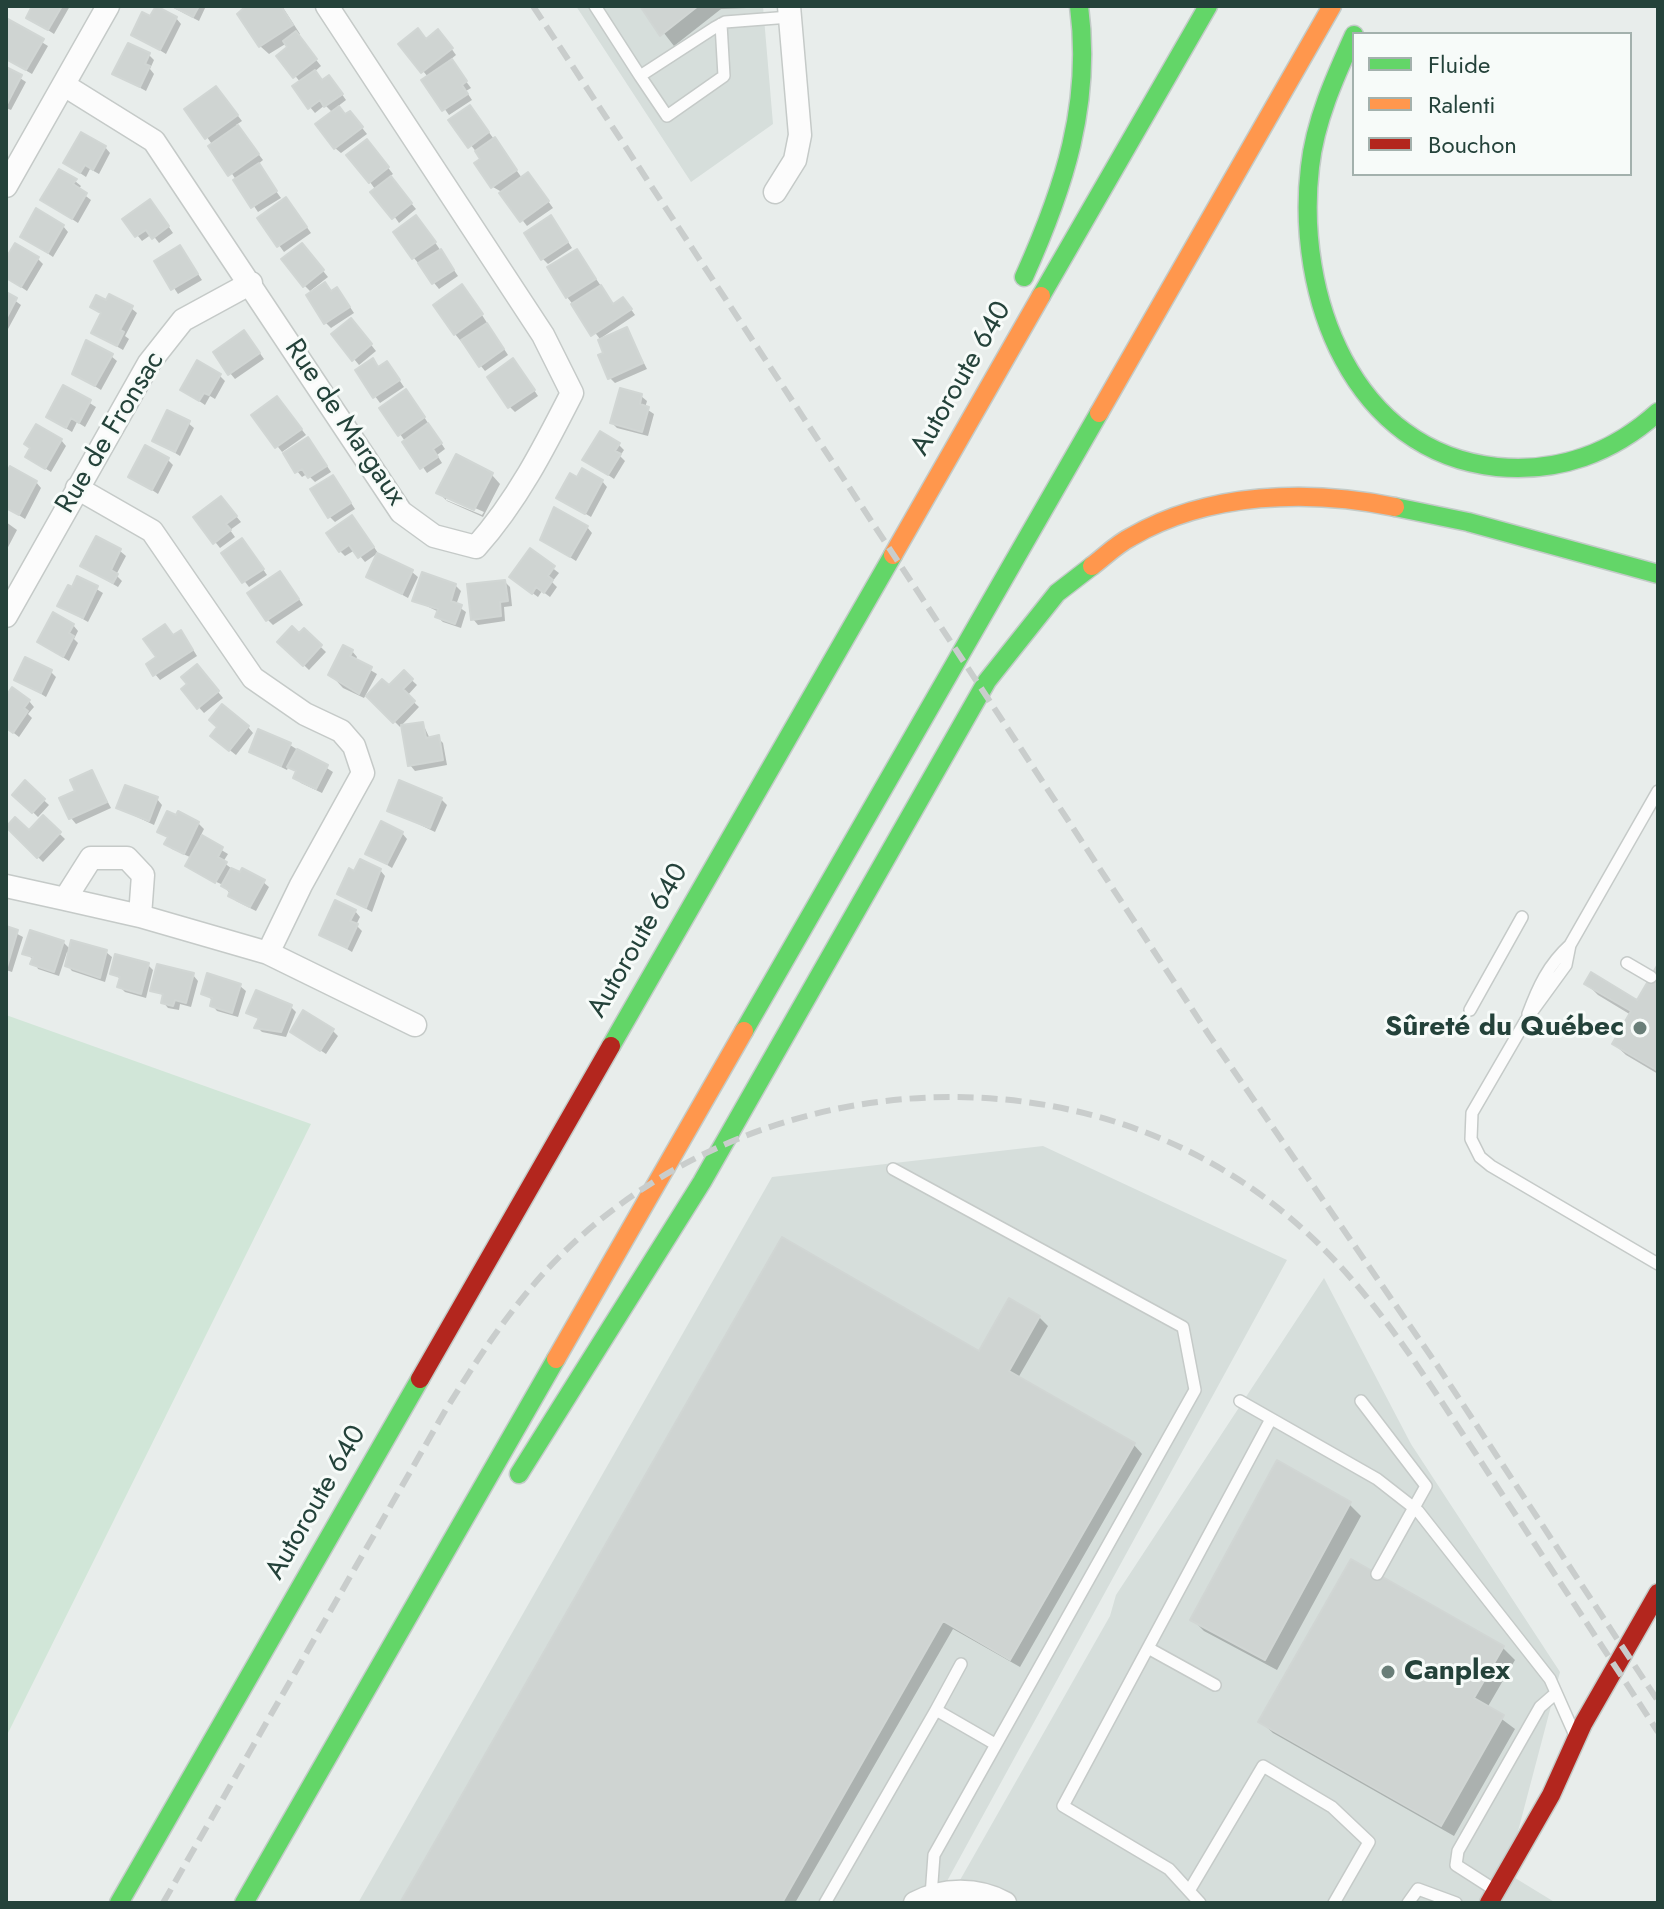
<!DOCTYPE html>
<html>
<head>
<meta charset="utf-8">
<style>
	body { margin:0 }
	#map { position:relative; width:1664px; height:1909px; overflow:hidden; background:#e8edeb; font-family:Jost,sans-serif }
	canvas { display:block }
	.frame { position:absolute; inset:0; border:8px solid #24423a; pointer-events:none }
	.legend { position:absolute; left:1352px; top:32px; width:280px; height:144px; box-sizing:border-box; background:#f7fbf9; border:2px solid #a3b1ad; margin:0; padding:10px 14px; list-style:none; font-size:24px; color:#24423a }
	.legend li { display:flex; align-items:center; gap:16px; height:40px }
	.legend b { width:40px; border:2px solid #a3b1ad }
</style>
</head>
<body>
<div id="map">
<canvas width="1664" height="1909"></canvas>
<div class="frame"></div>
<ul class="legend">
<li><b style="height:10px;background:#63d668"></b>Fluide</li>
<li><b style="height:10px;background:#ff974d"></b>Ralenti</li>
<li><b style="height:10px;background:#b3261e"></b>Bouchon</li>
</ul>
</div>
<script>
const ctx = document.querySelector('canvas').getContext('2d');
ctx.lineJoin = 'round';
function fill(path, color) { ctx.fillStyle = color; ctx.fill(path, 'evenodd'); }
function stroke(path, color, width, dash) { ctx.strokeStyle = color; ctx.lineWidth = width; ctx.lineCap = dash ? 'butt' : 'round'; ctx.setLineDash(dash || []); ctx.stroke(path); }
function drawText(font, color, halo, rows, align = 'center') {
  ctx.font = font + ' Jost,sans-serif'; ctx.lineWidth = 6; ctx.setLineDash([]); ctx.textBaseline = 'middle'; ctx.strokeStyle = halo; ctx.fillStyle = color; for (const [text, x, y, turn = 0] of rows) {
    ctx.save(); ctx.translate(x, y); ctx.rotate((+turn || 0) * Math.PI / 180); ctx.textAlign = isNaN(turn) ? turn : align; if (halo) ctx.strokeText(text, 0, 0); ctx.fillText(text, 0, 0); ctx.restore();
  }
}
fill(new Path2D(`
	M576,6H763L773,124L691,182Z
	M1043,1146L1287,1260L935,1903H358L772,1177Z
	M1324,1278L1411,1444L1560,1672L1507,1873L1556,1903H947L1110,1616L1116,1595Z`), '#d6dedb');
fill(new Path2D(`
	M6,1015L311,1124L6,1737Z`), '#d1e6d8');
fill(new Path2D(`
	M35,6H70L54,34L28,17Z
	M170,6H206L199,21Z
	M248,6H282L300,34L297,36L321,66L314,72L323,82L334,83L346,100L337,107L346,116L355,119L367,134L341,153L335,148L333,113L325,105L315,113L310,107L301,83L279,56L290,47L287,43L269,54L260,46Z
	M643,6H747V8L721,9L674,46Z
	M176,18L181,24L166,54L133,34L151,19Z
	M6,20L48,46L32,74L6,59Z
	M443,37L456,55L450,60L471,88L466,91L472,100L449,115L424,80L428,77L401,44Z
	M149,55L154,60L150,69L154,74L146,91L115,74Z
	M6,69L26,82L11,110L6,108Z
	M221,94L242,121L236,125L263,160L257,165L281,198L258,212L207,137Z
	M475,113L522,178L533,180L553,208L527,226L500,191L493,187L477,164L483,160L451,121Z
	M105,147L110,153L99,174L90,169L86,177L65,163Z
	M372,147L393,174L389,177L416,209L399,223L370,182Z
	M75,181L81,186L78,190L91,200L78,223L43,200Z
	M291,205L311,233L284,252L260,219Z
	M155,207L173,233L159,243L152,234L142,241L125,220Z
	M421,222L458,276L439,289L414,258Z
	M556,223L572,248L548,264L543,259Z
	M63,226L68,232L53,257L22,236Z
	M180,247L202,280L178,294L156,261Z
	M307,251L328,277L310,291L304,285Z
	M577,251L614,305H628L635,315L601,338L627,330L647,369L615,383L609,377L600,339L567,297Z
	M38,259L43,264L27,291L6,277V262Z
	M325,285L332,292L342,295L354,313L331,328L326,323Z
	M467,292L508,355L485,371L455,334Z
	M6,294L21,305L8,329L6,328Z
	M92,307L131,308L137,313L125,336L129,339L123,350L94,333L103,315Z
	M356,326L376,351L359,365L354,359Z
	M249,338L264,359L235,379L230,373Z
	M111,356L117,361L101,390L75,374Z
	M372,361L379,369H392L404,387L380,403L357,371Z
	M518,366L538,396L515,412L510,407Z
	M220,376L225,381L215,399L210,396L205,405L183,390Z
	M64,387L96,407L85,427L77,422L72,432L48,417Z
	M641,396L647,401L645,408L654,414L648,436L617,428L612,423Z
	M411,397L445,449L437,455L442,463L427,473L400,434Z
	M282,404L306,435L282,452L254,416Z
	M188,423L194,428L180,456L154,440Z
	M61,440L66,446L51,472L27,457L32,449Z
	M618,444L624,450L620,456L625,461L614,479L585,459Z
	M313,445L331,472L315,482L307,474L302,477L297,471Z
	M168,460L173,465L158,494L131,476Z
	M492,475L500,484L483,517L447,501L438,492ZM446,495L484,512L482,515L446,500Z
	M6,479L36,482L41,488L25,519L6,507Z
	M602,481L607,487L591,517L559,498Z
	M338,483L355,509L335,522L330,517Z
	M226,504L241,522L230,530L235,537L220,548L196,518Z
	M6,522L17,530L6,551Z
	M357,522L378,553L365,562L355,550L345,556L340,551Z
	M587,527L592,533L576,561L543,540Z
	M247,546L267,575L249,587L224,554Z
	M120,551L126,556L116,575L122,581L118,587L82,566Z
	M530,551L559,573L552,582L557,587L550,597L542,591L538,597L517,582Z
	M412,572L418,577L408,598L368,576Z
	M78,578L103,593L88,622L60,606Z
	M285,579L303,605L273,625L268,620Z
	M505,582L510,587L512,606L504,607L505,621L478,625L473,619Z
	M455,585L461,591L456,605L466,612L461,628L443,622L437,617L439,612L414,600Z
	M73,625L78,631L74,639L78,643L69,661L39,642Z
	M304,631L326,652L309,670L280,642Z
	M174,637L186,638L197,656L160,680L155,674L158,658Z
	M352,651L357,657L355,661L377,674L364,698L343,688L331,675Z
	M51,672L56,677L46,697L17,679Z
	M202,672L223,698L204,713L183,690Z
	M404,673L417,685L407,696L419,707L400,727L369,696L389,688Z
	M6,699L29,701L34,707L28,714L32,718L19,737L6,727Z
	M423,724L430,739L438,738L443,743L447,765L415,771L410,765Z
	M248,727L253,733L236,755L218,741Z
	M290,745L333,772L322,793L301,783L295,777L297,773L289,765L287,770L251,752Z
	M92,772L111,808L76,824L71,818Z
	M25,783L49,805L38,817L15,795Z
	M157,799L162,805L154,825L118,808Z
	M441,799L447,805L435,832L389,810Z
	M43,818L65,839L43,862L8,828L29,833Z
	M198,823L204,829L200,837L228,854L223,862L240,875L263,882L269,887L256,911L236,901L223,885L193,871L188,866L192,858L172,849L167,844L169,839L159,831Z
	M402,833L407,839L392,868L368,853Z
	M380,870L385,876L372,912L339,894Z
	M355,911L360,917L356,925L362,931L352,952L322,934Z
	M6,928L23,937L12,972L6,970Z
	M63,942L71,950L106,952L112,957L105,982L72,971L67,965L70,953L67,952L59,976L38,969L34,960L25,953Z
	M148,965L153,970L146,998L125,992L120,987L122,980L112,973Z
	M1658,968V1074L1626,1055L1614,1044L1631,1015L1598,995L1586,983L1638,1002Z
	M193,975L198,981L191,1007L180,1004L179,1010L168,1008L163,1002L164,997L157,995L172,999L152,990Z
	M240,986L246,991L238,1017L217,1011L212,1005L214,1001L203,993Z
	M291,1007L296,1012L286,1037L262,1032L257,1027L260,1020L249,1013Z
	M332,1030L338,1036L326,1054L293,1032Z
	M1039,1317L1048,1326L1018,1378L1134,1445L1142,1454L1020,1667L953,1629L795,1903H403L980,1354Z
	M1349,1504L1361,1516L1277,1670L1204,1631L1192,1619Z
	M1503,1648L1515,1660L1487,1708L1515,1729L1454,1836L1273,1733L1261,1722Z`), '#0003');
const building = new Path2D(`
	M32,6H62L48,30L26,18Z
	M156,6L177,17L160,50L131,35L142,12L150,16Z
	M172,6H199L193,17Z
	M246,6H281L293,25L259,47L237,14Z
	M640,6H698L660,36Z
	M6,18L44,39L26,70L6,59Z
	M418,28L426,39L438,29L453,48L421,73L398,44Z
	M296,31L317,59L293,78L276,56L287,47L283,41Z
	M128,43L150,53L145,64L150,66L140,87L112,74Z
	M452,59L467,81L462,85L468,94L442,111L421,80Z
	M6,67L22,75L6,106Z
	M315,70L322,80L329,75L343,94L324,107L320,100L308,109L292,86Z
	M216,86L238,115L205,139L184,109Z
	M470,105L489,132L468,148L448,120Z
	M339,106L345,114L350,111L363,127L334,149L315,124Z
	M238,125L259,154L228,176L208,146Z
	M81,132L106,146L93,170L85,165L80,173L63,163Z
	M495,137L517,170L491,188L474,163L480,159L475,151Z
	M367,139L389,167L369,183L346,155Z
	M259,163L277,191L251,208L233,180Z
	M59,169L77,179L73,184L87,193L72,219L40,200Z
	M528,172L549,201L520,222L499,193Z
	M391,176L412,203L392,219L370,192Z
	M286,197L307,227L277,247L257,218Z
	M150,199L169,226L152,239L146,230L135,237L122,219Z
	M36,208L64,225L48,253L20,237Z
	M416,215L436,242L412,259L393,232Z
	M551,215L568,242L541,260L524,233Z
	M15,243L39,257L21,287L6,278V258Z
	M302,243L324,270L303,287L281,259Z
	M180,245L198,274L171,290L154,261Z
	M441,249L454,270L432,284L418,263Z
	M577,249L596,279L566,298L547,267Z
	M325,282L331,291L337,287L350,307L324,324L306,295Z
	M462,284L483,314L454,335L433,305Z
	M601,285L613,304L623,297L632,309L591,336L571,304Z
	M6,292L17,298L6,319Z
	M109,294L133,306L120,330L124,332L117,346L91,333L101,313L90,307L96,295L106,300Z
	M351,318L372,344L352,361L331,334Z
	M487,323L504,349L479,367L461,340Z
	M627,327L643,363L608,379L598,355L603,353L598,340Z
	M244,330L260,353L228,375L213,352Z
	M86,340L113,354L95,386L72,374Z
	M373,358L378,367L387,361L400,380L373,398L355,370Z
	M513,358L535,390L508,408L487,377Z
	M197,360L221,374L209,395L204,393L199,401L180,390Z
	M63,385L91,400L79,423L71,418L66,428L46,417Z
	M620,388L642,394L640,404L649,407L642,432L610,423Z
	M406,389L425,417L398,436L379,408Z
	M277,396L302,429L275,448L251,415Z
	M167,410L190,421L175,452L152,441Z
	M428,423L442,443L433,449L438,457L420,469L402,442Z
	M36,424L62,439L45,469L25,457L30,448L24,444Z
	M600,431L620,443L615,451L621,454L608,475L582,460Z
	M308,437L327,466L308,478L302,469L295,473L283,453Z
	M145,445L169,458L152,490L128,477Z
	M456,454L493,473L474,510L436,493Z
	M10,466L37,481L19,515L6,508V474Z
	M582,468L603,480L585,514L556,498L570,473L577,477Z
	M333,475L351,503L328,518L310,489Z
	M221,496L237,516L226,524L231,530L213,544L193,517Z
	M554,507L588,526L570,557L540,540Z
	M352,515L374,547L358,558L349,545L339,552L326,533Z
	M96,536L121,549L111,570L118,574L113,583L80,566Z
	M242,538L264,569L242,583L221,553Z
	M530,548L555,566L548,576L553,580L544,593L536,587L532,594L509,577Z
	M377,553L413,570L402,594L366,577Z
	M280,571L299,599L266,621L247,593Z
	M422,572L456,584L451,601L462,605L455,624L435,617L438,609L412,601Z
	M77,576L98,586L83,618L57,606L68,585L72,587Z
	M505,580L508,601L500,602L501,616L471,620L467,584Z
	M53,612L74,624L69,633L74,636L63,657L37,642Z
	M165,624L173,635L181,630L193,650L153,676L146,664L156,657L143,639Z
	M292,626L299,633L304,628L322,645L303,666L277,642Z
	M343,645L353,650L350,656L372,667L359,694L328,675Z
	M25,657L52,670L41,693L14,680Z
	M197,664L219,691L197,709L181,689L187,684L181,677Z
	M404,670L413,679L403,689L415,701L393,723L366,696L382,679L389,685Z
	M12,687L30,700L24,708L28,711L13,733L6,728V696Z
	M222,704L249,726L229,751L210,736L217,727L209,720Z
	M423,722L426,738L439,735L443,760L408,766L401,725Z
	M258,729L291,743L281,766L249,752Z
	M297,749L328,765L316,789L293,778L296,771L287,767Z
	M92,770L107,802L69,819L59,798L75,791L70,780Z
	M25,780L45,799L32,813L12,795Z
	M399,780L442,798L430,828L387,811Z
	M125,785L158,797L149,821L116,808Z
	M167,811L176,815L178,811L199,822L184,854L164,844L168,837L157,832Z
	M43,815L61,832L37,858L6,827L15,817L29,830Z
	M381,821L403,832L387,864L365,854Z
	M202,835L223,847L218,857L227,862L215,883L185,866Z
	M360,859L381,869L366,908L337,894L349,868L354,871Z
	M231,868L240,872L242,868L265,880L250,907L228,896L230,891L221,886Z
	M335,900L356,910L350,921L358,924L347,948L319,935Z
	M6,926L18,930L7,967H6Z
	M30,930L64,941L54,972L30,964L33,957L22,954Z
	M71,940L107,950L100,978L65,966Z
	M115,954L149,963L141,994L117,987L120,977L110,974Z
	M157,964L194,973L186,1003L175,1000L173,1006L161,1003L163,994L150,991Z
	M1658,964V1071L1612,1044L1631,1011L1584,984L1591,972L1637,1000Z
	M207,973L241,984L232,1013L210,1006L212,998L201,994Z
	M256,990L292,1005L281,1032L254,1028L259,1018L246,1013Z
	M303,1010L334,1029L320,1051L290,1032Z
	M782,1237L979,1351L1009,1298L1040,1316L1009,1371L1135,1443L1010,1660L943,1621L782,1903H400Z
	M1277,1460L1351,1502L1265,1660L1190,1620Z
	M1351,1559L1504,1646L1474,1698L1504,1715L1441,1826L1258,1722Z`);
fill(building, '#cfd4d2');
stroke(building, '#d1d6d4', 2);
const lane = new Path2D(`
	M595,6L640,76
	M721,24L724,76L667,116L640,76L714,28L725,22L790,17
	M1570,945L1566,965L1526,1020L1472,1113L1471,1139L1480,1157L1491,1166L1658,1264
	M1627,963L1651,977
	M1470,1010L1522,917
	M1528,1014C1538,987 1548,965 1570,945L1658,791
	M893,1169L1183,1327L1195,1390L934,1855L931,1896
	M1240,1401L1377,1479L1418,1511L1550,1679L1574,1733
	M1361,1401L1426,1486L1377,1574
	M1148,1648L1215,1685
	M936,1710L961,1664
	M1495,1890L1456,1865L1458,1851L1540,1707L1556,1693
	M1189,1891L1263,1766L1332,1807L1369,1842L1334,1903
	M825,1903L936,1710L995,1744
	M1200,1903L1169,1869L1063,1806L1271,1419
	M1408,1903L1418,1889L1456,1903`);
const street = new Path2D(`
	M64,85L154,141L401,512L434,536L476,547C517,501 544,448 572,393L543,335L327,6
	M6,186L108,6
	M775,192L795,160L800,135L789,6
	M77,488L152,531L253,678L305,714L341,731L354,746L363,773L301,885L268,953
	M6,616L149,363L183,320L251,283
	M6,886L65,899L91,858H127L143,875L140,916L268,953L415,1025
	M65,899L140,916
	M915,1903C943,1888 978,1888 1005,1903`);
const fast = new Path2D(`
	M1354,35C1335,77 1315,121 1310,167C1295,295 1352,452 1497,467C1558,473 1613,453 1658,412
	M1024,277C1064,188 1092,104 1079,6
	M1041,296L1208,6
	M1395,507L1468,522L1658,574
	M744,1031L1099,413
	M611,1046L893,555
	M519,1474L702,1182L987,681L1057,593L1092,566
	M119,1903L420,1379
	M244,1903L556,1359`);
const slow = new Path2D(`
	M1099,413L1332,6
	M893,555L1041,296
	M1092,566C1104,557 1117,544 1131,537C1208,492 1310,489 1395,507
	M556,1359L744,1031`);
const jam = new Path2D(`
	M420,1379L611,1046
	M1489,1903L1551,1795L1583,1724L1658,1593`);
stroke(lane, '#c5cac8', 14);
stroke(street, '#c5cac8', 25);
stroke(fast, '#c3cbc8', 21);
stroke(slow, '#c3cbc8', 21);
stroke(jam, '#c3cbc8', 21);
stroke(lane, '#fcfcfc', 11);
stroke(street, '#fcfcfc', 22);
stroke(fast, '#63d668', 18);
stroke(slow, '#ff974d', 18);
stroke(jam, '#b3261e', 18);
stroke(new Path2D(`
	M533,6L1209,1035L1437,1365L1658,1701
	M163,1903L445,1411C484,1348 524,1287 580,1237C780,1058 1103,1045 1305,1231C1374,1294 1423,1374 1474,1451C1535,1545 1597,1638 1658,1732`), '#c9cdcc', 6, [16, 8]);
for (const [x, y, r, color] of [
	[1640,1028,8,"#697e78"],
	[1388,1672,8,"#697e78"]
]) { const dot = new Path2D(); dot.arc(x, y, r, 0, 2 * Math.PI); ctx.fillStyle = color; ctx.fill(dot); stroke(dot, '#f7fbf9', 3); }
drawText('28px', '#24423a', '#f7fbf9', [
	["Autoroute 640",962,379,-60],
	["Rue de Margaux",344,423,56],
	["Rue de Fronsac",111,433,-59],
	["Autoroute 640",639,941,-60],
	["Autoroute 640",317,1503,-60]
]);
drawText('bold 28px', '#24423a', '#f7fbf9', [
	["Sûreté du Québec",1624,1028],
	["Canplex",1404,1672,"left"]
], 'right');
</script>
</body>
</html>
